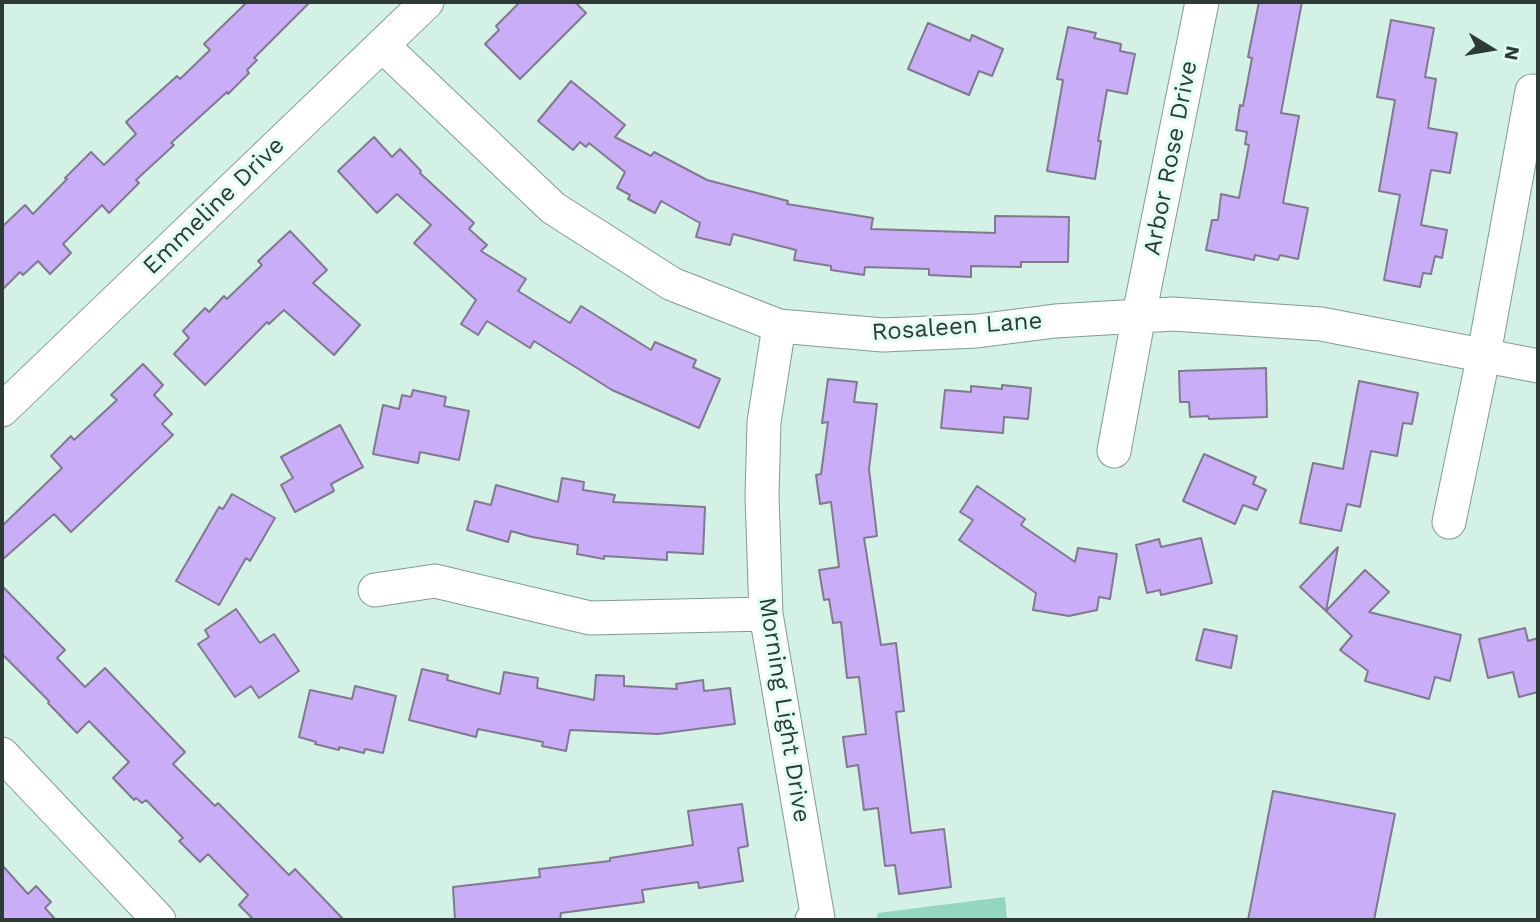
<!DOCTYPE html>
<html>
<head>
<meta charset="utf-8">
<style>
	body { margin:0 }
	#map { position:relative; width:1540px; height:922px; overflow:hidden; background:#d3f1e5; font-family:"Work Sans",sans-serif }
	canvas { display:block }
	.frame { position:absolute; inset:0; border:4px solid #2e3a36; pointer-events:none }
	.north { position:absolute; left:1456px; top:14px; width:70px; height:70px; -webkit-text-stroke:5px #e0fef2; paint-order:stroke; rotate:101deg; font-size:19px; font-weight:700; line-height:28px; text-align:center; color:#2e3a36 }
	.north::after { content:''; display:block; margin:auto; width:24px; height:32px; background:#2e3a36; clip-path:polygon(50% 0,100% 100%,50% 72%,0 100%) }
</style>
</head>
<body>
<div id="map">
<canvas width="1540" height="922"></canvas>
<div class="frame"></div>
<div class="north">N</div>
</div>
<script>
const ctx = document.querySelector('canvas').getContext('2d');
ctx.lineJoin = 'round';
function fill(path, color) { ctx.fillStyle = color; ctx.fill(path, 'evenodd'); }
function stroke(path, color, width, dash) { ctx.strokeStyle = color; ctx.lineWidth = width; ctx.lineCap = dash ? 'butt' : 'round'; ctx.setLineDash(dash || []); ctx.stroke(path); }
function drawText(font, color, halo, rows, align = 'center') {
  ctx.font = font + ' "Work Sans",sans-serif'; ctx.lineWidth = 6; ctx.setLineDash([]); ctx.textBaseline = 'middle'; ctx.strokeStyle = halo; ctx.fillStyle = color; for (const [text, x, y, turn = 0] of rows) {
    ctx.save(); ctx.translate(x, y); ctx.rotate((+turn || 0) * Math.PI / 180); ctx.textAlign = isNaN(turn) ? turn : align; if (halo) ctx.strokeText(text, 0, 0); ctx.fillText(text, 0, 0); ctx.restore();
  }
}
fill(new Path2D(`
	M1005,897L1007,920H876L878,913Z`), '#92d7be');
const building = new Path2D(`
	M247,2H310L254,58L257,60L247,70L249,73L228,94L227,92L171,143L174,145L136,180L139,183L109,213L102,205L63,244L71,253L50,274L38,261L23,275L20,272L2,290V227L25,205L33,214L67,179L65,178L91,152L104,165L136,134L126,122L177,76L180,79L210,50L204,44Z
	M520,2H575L586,13L520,79L485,44L499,30L496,26Z
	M1259,2H1302L1281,113L1299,116L1283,203L1308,208L1298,259L1280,255L1278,260L1255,255L1254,260L1206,250L1212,220H1218L1221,194L1239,198L1249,145L1245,144L1247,132L1236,130L1240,105L1243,106L1252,58L1248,57Z
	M1391,20L1434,28L1425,77L1436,79L1428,128L1457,133L1450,173L1431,170L1421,225L1447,230L1442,258L1435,256L1431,274L1423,273L1420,287L1384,280L1400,195L1379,191L1395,100L1377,97Z
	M928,23L970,41L972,35L1003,49L992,76L979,71L969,95L908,69Z
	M1068,27L1096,33L1094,38L1121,44L1120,51L1135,54L1127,94L1107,90L1098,141H1101L1095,179L1047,171L1063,80L1057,79Z
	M571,81L625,125L615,137L651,156L654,152L707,180L788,201L787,204L873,218L871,229L995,233V216L1069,217L1068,262H1021V267L971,266V277L929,275V269L865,267L864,275L831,270V266L794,260L796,250L733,234L730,245L696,237L700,223L661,201L655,213L628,199L630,195L617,188L625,172L589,143L586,147L580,142L573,150L538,121Z
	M374,137L392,157L400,149L421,171L420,173L474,223L469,229L487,245L481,251L526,279L518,291L570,323L581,306L651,350L655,342L696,360L693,367L720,379L699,428L612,390L534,341L530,348L487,321L478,335L461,324L476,300L414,243L431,225L397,194L377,213L338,171Z
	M290,231L327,270L313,283L360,325L334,355L284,310L269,324L267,322L205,385L174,354L189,338L183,331L205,308L209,312L224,296L227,299L262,265L258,261Z
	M143,364L163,385L154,395L172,414L162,424L173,435L71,532L54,514L2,560V526L62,468L51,456L71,436L74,440L117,400L111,395Z
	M1266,368L1267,417L1209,419L1208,416L1190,417L1189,402H1180L1179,371Z
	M828,379L857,382L854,402L877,404L869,469L877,536L864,538L881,645L896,643L904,711L896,712L911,833L944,829L951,887L899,894L895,865L885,866L878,808L864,810L858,765L847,767L843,737L866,734L859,677L847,678L841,622L833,623L829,599L824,600L819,570L839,567L831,502L820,504L816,475L821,474L828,422L822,423Z
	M1359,381L1418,393L1412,424L1403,423L1397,456L1371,451L1360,507L1347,504L1341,531L1300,523L1313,463L1343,469Z
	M1002,385L1031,388L1028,419L1004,417L1003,433L941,428L945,390L971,392V386L1002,389Z
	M413,390L446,397L444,406L469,411L459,460L420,452L418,463L373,454L383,405L399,409L402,395L411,397Z
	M340,425L363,467L331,484L334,491L295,512L281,485L293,478L281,457Z
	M1204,454L1256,477L1253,484L1266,490L1257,510L1243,505L1235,524L1183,501Z
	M562,478L584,482L583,490L615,495L613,502L705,507L703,554L667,552V560L604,556V559L577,554L578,545L532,537L511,531L508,542L467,530L475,501L491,505L496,485L558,502Z
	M977,486L1025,519L1021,525L1075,562L1078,548L1117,554L1110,599L1099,597L1097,610L1069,616L1033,610L1036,593L959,540L973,520L960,512Z
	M232,494L275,518L250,561L246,558L219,605L176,581L219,507L223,509Z
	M1201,538L1212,583L1161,595L1160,590L1147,593L1136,545L1159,539L1161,547Z
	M1338,547L1326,611L1300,587Z
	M1365,570L1389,592L1369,612L1461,635L1450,681L1435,677L1429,699L1365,681L1368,671L1340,650L1352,636L1326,611Z
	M2,586L65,650L57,658L85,687L105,668L185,752L173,764L215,806L218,803L289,875L295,869L344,920H254L239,905L248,895L208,854L200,862L179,841L183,838L146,800L142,803L136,798L134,800L113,778L129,762L89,721L77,733L48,703L49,701L2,654Z
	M236,609L260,643L274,634L299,671L259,698L251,686L235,697L198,644L209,637L205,630Z
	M1525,628L1528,641L1538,638V692L1519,697L1513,672L1488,678L1479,639Z
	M1204,629L1237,636L1231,668L1196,660Z
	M422,669L448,675L447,680L500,694L504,672L538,678L537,688L594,700L596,675L624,676V686L677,689L676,684L703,680L704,691L730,688L735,724L658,734L570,730L566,751L542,746L543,742L478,729L476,737L409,720Z
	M355,686L396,696L383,753L365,749L364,753L339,747V750L315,744L316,742L299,737L310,690L352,699Z
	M1273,791L1395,814L1374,920H1248Z
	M742,804L748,846L738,848L743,881L699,888L698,882L642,890L644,902L561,913L560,920H455L453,887L540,877L539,869L610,861V858L693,845L688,811Z
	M2,865L28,894L36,886L51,902L45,908L56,920H2Z`);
fill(building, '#c9adf6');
stroke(building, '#81798f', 2);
const minor = new Path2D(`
	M382,45L553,208L672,284L779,326L883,335L977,331L1055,321L1173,314L1321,324L1538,366
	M779,326L764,422L762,496L766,614L818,919L812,920
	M2,410L427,2
	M1114,451L1139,315L1202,2
	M1449,522L1484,354L1532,91
	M375,590L435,581L590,618L766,614
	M2,754L159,920`);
stroke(minor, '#819c92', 35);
stroke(minor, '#fff', 33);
drawText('24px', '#2e3a36', '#e0fef2', [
	["Arbor Rose Drive",1171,158,-79],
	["Emmeline Drive",214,206,-44],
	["Rosaleen Lane",957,327,-4],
	["Morning Light Drive",784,710,81]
]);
</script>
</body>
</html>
